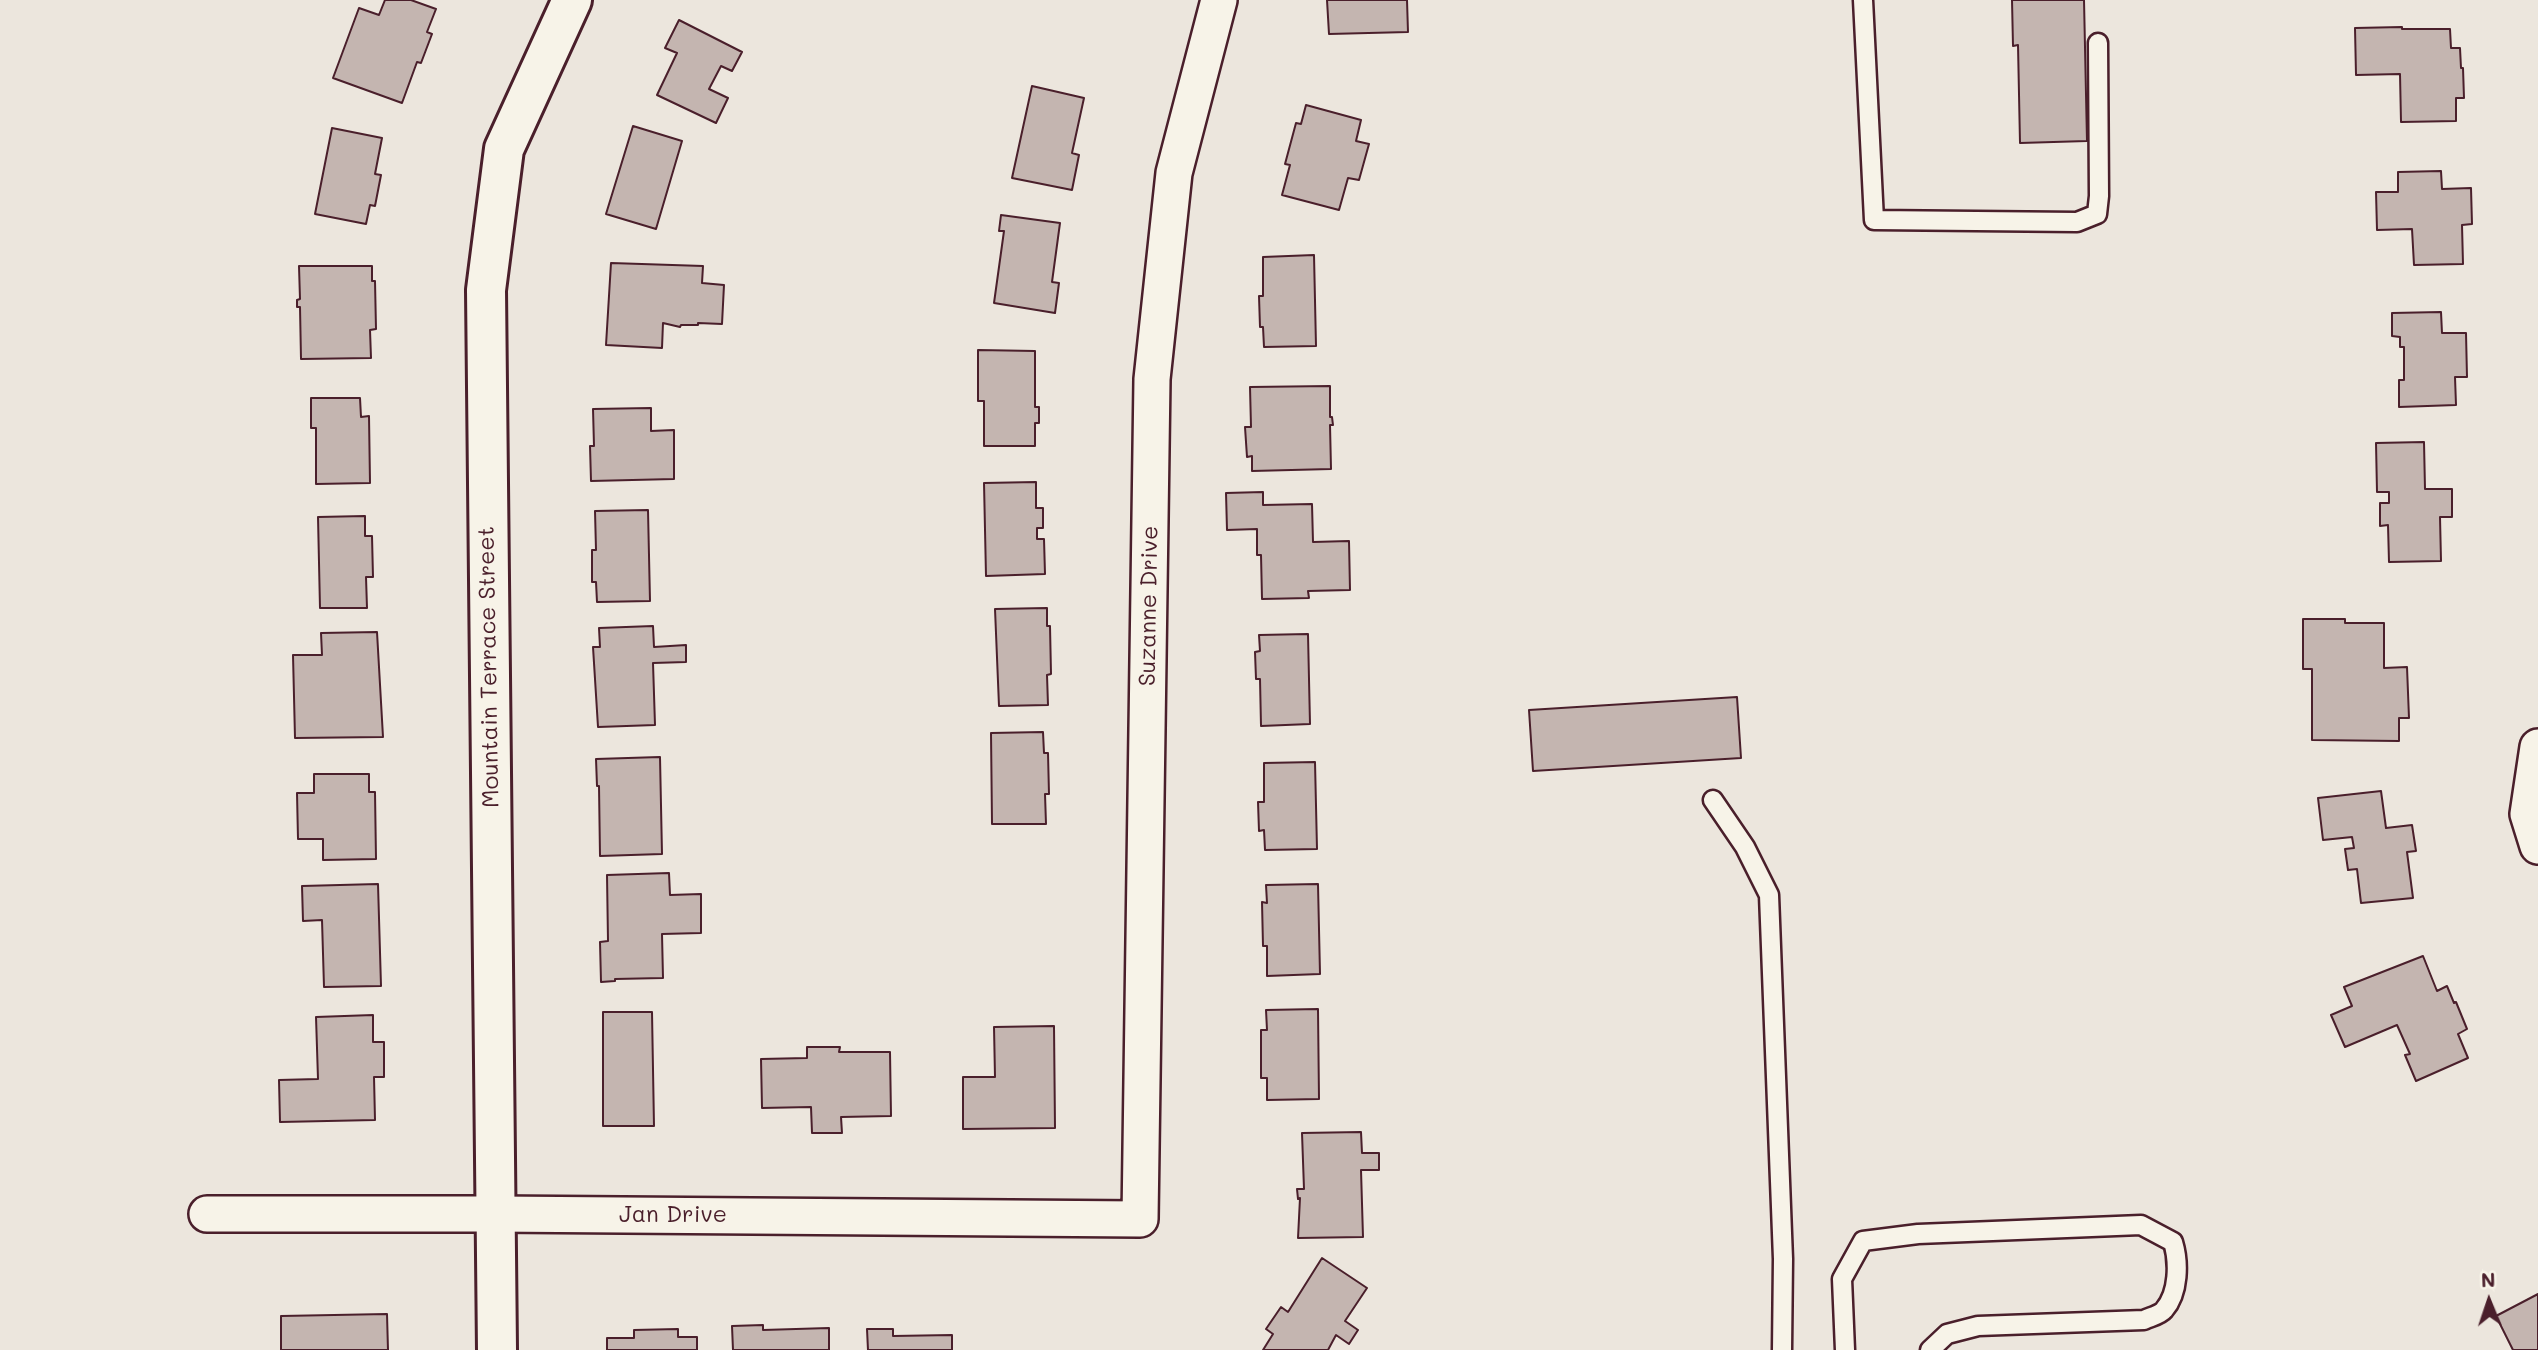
<!DOCTYPE html>
<html>
<head>
<meta charset="utf-8">
<style>
	body { margin:0 }
	#map { position:relative; width:2538px; height:1350px; overflow:hidden; background:#ece6dd; font-family:Mali,sans-serif }
	canvas { display:block }
	.north { position:absolute; left:2454px; top:1266px; width:70px; height:70px; -webkit-text-stroke:5px #f7f3e8; paint-order:stroke; rotate:358deg; font-size:19px; font-weight:700; line-height:28px; text-align:center; color:#4a1f2b }
	.north::after { content:''; display:block; margin:auto; width:24px; height:32px; background:#4a1f2b; clip-path:polygon(50% 0,100% 100%,50% 72%,0 100%) }
</style>
</head>
<body>
<div id="map">
<canvas width="2538" height="1350"></canvas>
<div class="north">N</div>
</div>
<script>
const ctx = document.querySelector('canvas').getContext('2d');
ctx.lineJoin = 'round';
function fill(path, color) { ctx.fillStyle = color; ctx.fill(path, 'evenodd'); }
function stroke(path, color, width, dash) { ctx.strokeStyle = color; ctx.lineWidth = width; ctx.lineCap = dash ? 'butt' : 'round'; ctx.setLineDash(dash || []); ctx.stroke(path); }
function drawText(font, color, halo, rows, align = 'center') {
  ctx.font = font + ' Mali,sans-serif'; ctx.lineWidth = 5; ctx.setLineDash([]); ctx.textBaseline = 'middle'; ctx.strokeStyle = halo; ctx.fillStyle = color; for (const [text, x, y, turn = 0] of rows) {
    ctx.save(); ctx.translate(x, y); ctx.rotate((+turn || 0) * Math.PI / 180); ctx.textAlign = isNaN(turn) ? turn : align; if (halo) ctx.strokeText(text, 0, 0); ctx.fillText(text, 0, 0); ctx.restore();
  }
}
const building = new Path2D(`
	M385,0H411L436,9L427,32L432,34L421,63L417,62L402,103L333,78L359,8L379,15Z
	M1327,0H1407L1408,32L1329,34Z
	M2012,0H2084L2087,141L2020,143L2018,45L2013,46Z
	M679,20L742,52L732,71L721,66L709,89L728,98L716,123L657,95L677,53L665,48Z
	M2402,27V29H2450L2451,48H2460L2461,68H2463L2464,98H2456V121L2401,122L2400,74L2356,75L2355,28Z
	M1032,86L1084,98L1072,153L1079,155L1072,190L1012,178Z
	M1306,105L1361,120L1356,141L1369,144L1359,180L1348,178L1339,210L1282,195L1290,165L1285,164L1296,123L1301,124Z
	M633,126L682,141L656,229L606,214Z
	M332,128L382,138L375,174L381,175L375,206L370,205L366,224L315,214Z
	M2441,171L2442,189L2471,188L2472,224L2462,225L2463,264L2414,265L2412,229L2377,230L2376,192H2398V172Z
	M1001,215L1060,223L1052,282L1059,283L1055,313L994,303L1004,231H999Z
	M1314,255L1316,346L1264,347L1263,327H1260L1259,296H1263V257Z
	M611,263L703,266L702,283L724,285L722,324L698,323V325H681L680,327L663,323L662,348L606,345Z
	M299,266H372V281H375L376,329L370,330L371,358L301,359L300,307H297V300L300,299Z
	M2441,312L2442,333H2466L2467,377H2455L2456,405L2399,407V380H2404V347H2400V337L2392,336V313Z
	M978,350L1035,351V407H1039V423H1035V446H984V401H978Z
	M1330,386V417H1332L1333,425H1330L1331,469L1252,471V456L1247,457L1245,427H1251L1250,387Z
	M311,398H360L361,417L369,416L370,483L316,484V428H311Z
	M651,408V431L674,430V479L591,481L590,446H594L593,409Z
	M2424,442L2425,489H2452V517H2440L2441,561L2389,562L2388,525L2380,526V503H2389V492H2377L2376,443Z
	M1036,482V508H1043V528H1037V539H1044L1045,574L986,576L984,483Z
	M1263,492V505L1312,504L1313,542L1349,541L1350,590L1308,591L1309,598L1262,599L1261,555H1257V529L1227,530L1226,493Z
	M648,510L650,601L597,602L596,582H592V550H596L595,511Z
	M365,516V536H372L373,577H366L367,608H320L318,517Z
	M1047,608V626H1050L1051,674L1047,675L1048,705L999,706L995,609Z
	M2303,619H2345V623H2384V668L2407,667L2409,718H2399V741L2312,740V669H2303Z
	M653,626L654,647L686,645V662L653,663L655,725L598,727L593,647H600L599,628Z
	M377,632L383,737L295,738L293,655H322L321,633Z
	M1308,634L1310,724L1261,726L1260,679H1256L1255,652L1260,651L1259,635Z
	M1737,697L1741,758L1533,771L1529,710Z
	M1043,732L1044,753H1048L1049,794H1045L1046,824H992L991,733Z
	M660,757L662,854L600,856L599,786H597L596,759Z
	M1315,762L1317,849L1265,850L1264,830L1259,831L1258,802H1264V763Z
	M314,774H369V792H375L376,859L323,860V839H298L297,793H314Z
	M2381,791L2386,828L2412,825L2416,851L2407,852L2413,898L2361,903L2357,869L2348,870L2345,849L2354,848L2352,837L2323,840L2318,798Z
	M669,873L670,895L701,894V933L662,934L663,978L615,979V981L601,982L600,942L608,941L607,875Z
	M378,884L381,986L324,987L322,920L303,921L302,886Z
	M1318,884L1320,974L1267,976V946H1263L1262,902L1267,903L1266,885Z
	M2423,956L2437,991L2447,986L2454,1003L2456,1002L2467,1029L2458,1034L2468,1058L2416,1081L2405,1055L2410,1054L2397,1025L2345,1047L2331,1015L2352,1006L2344,987Z
	M1318,1009L1319,1099L1267,1100V1078H1261V1030H1267L1266,1010Z
	M603,1012H652L654,1126H603Z
	M373,1015V1042H384V1077H374L375,1120L280,1122L279,1080L318,1079L316,1017Z
	M1054,1026L1055,1128L963,1129V1077H995L994,1027Z
	M807,1047H840L839,1052H890L891,1116L841,1117L842,1133H812L811,1107L762,1108L761,1059L807,1058Z
	M1361,1132L1362,1153H1379V1170H1361L1363,1237L1298,1238L1300,1198L1298,1199L1297,1189H1304L1302,1133Z
	M1322,1258L1367,1288L1345,1321L1358,1330L1349,1344L1336,1335L1328,1350H1263L1273,1334L1266,1329L1281,1307L1288,1312Z
	M2538,1294V1350H2513L2496,1316Z
	M387,1314L388,1350H281V1316Z
	M763,1325V1330L829,1328V1350H733L732,1326Z
	M678,1329V1337H697V1350H607V1338H634V1330Z
	M867,1329H893V1336L952,1335V1350H868Z`);
fill(building, '#c4b5b0');
stroke(building, '#4a1f2b', 2);
const service = new Path2D(`
	M1863,0L1874,220L2077,222L2097,214L2099,196L2098,43
	M1713,800L1745,847L1769,895L1783,1259L1782,1350
	M1845,1350L1842,1279L1863,1241L1918,1234L2141,1225L2173,1242C2179,1262 2179,1293 2164,1310C2160,1315 2150,1317 2144,1320L1978,1326L1947,1334L1930,1350`);
const minor = new Path2D(`
	M2538,747L2528,814L2538,846
	M207,1214H494L1140,1219L1152,379L1174,173L1219,0`);
const tertiary = new Path2D(`
	M497,1350L486,290L504,149L572,0`);
stroke(service, '#4a1f2b', 23);
stroke(minor, '#4a1f2b', 40);
stroke(tertiary, '#4a1f2b', 44);
stroke(service, '#f7f3e8', 18);
stroke(minor, '#f7f3e8', 35);
stroke(tertiary, '#f7f3e8', 38);
drawText('23px', '#4a1f2b', '#f7f3e8', [
	["Suzanne Drive",1149,606,-89],
	["Mountain Terrace Street",489,667,-91],
	["Jan Drive",673,1215]
]);
</script>
</body>
</html>
